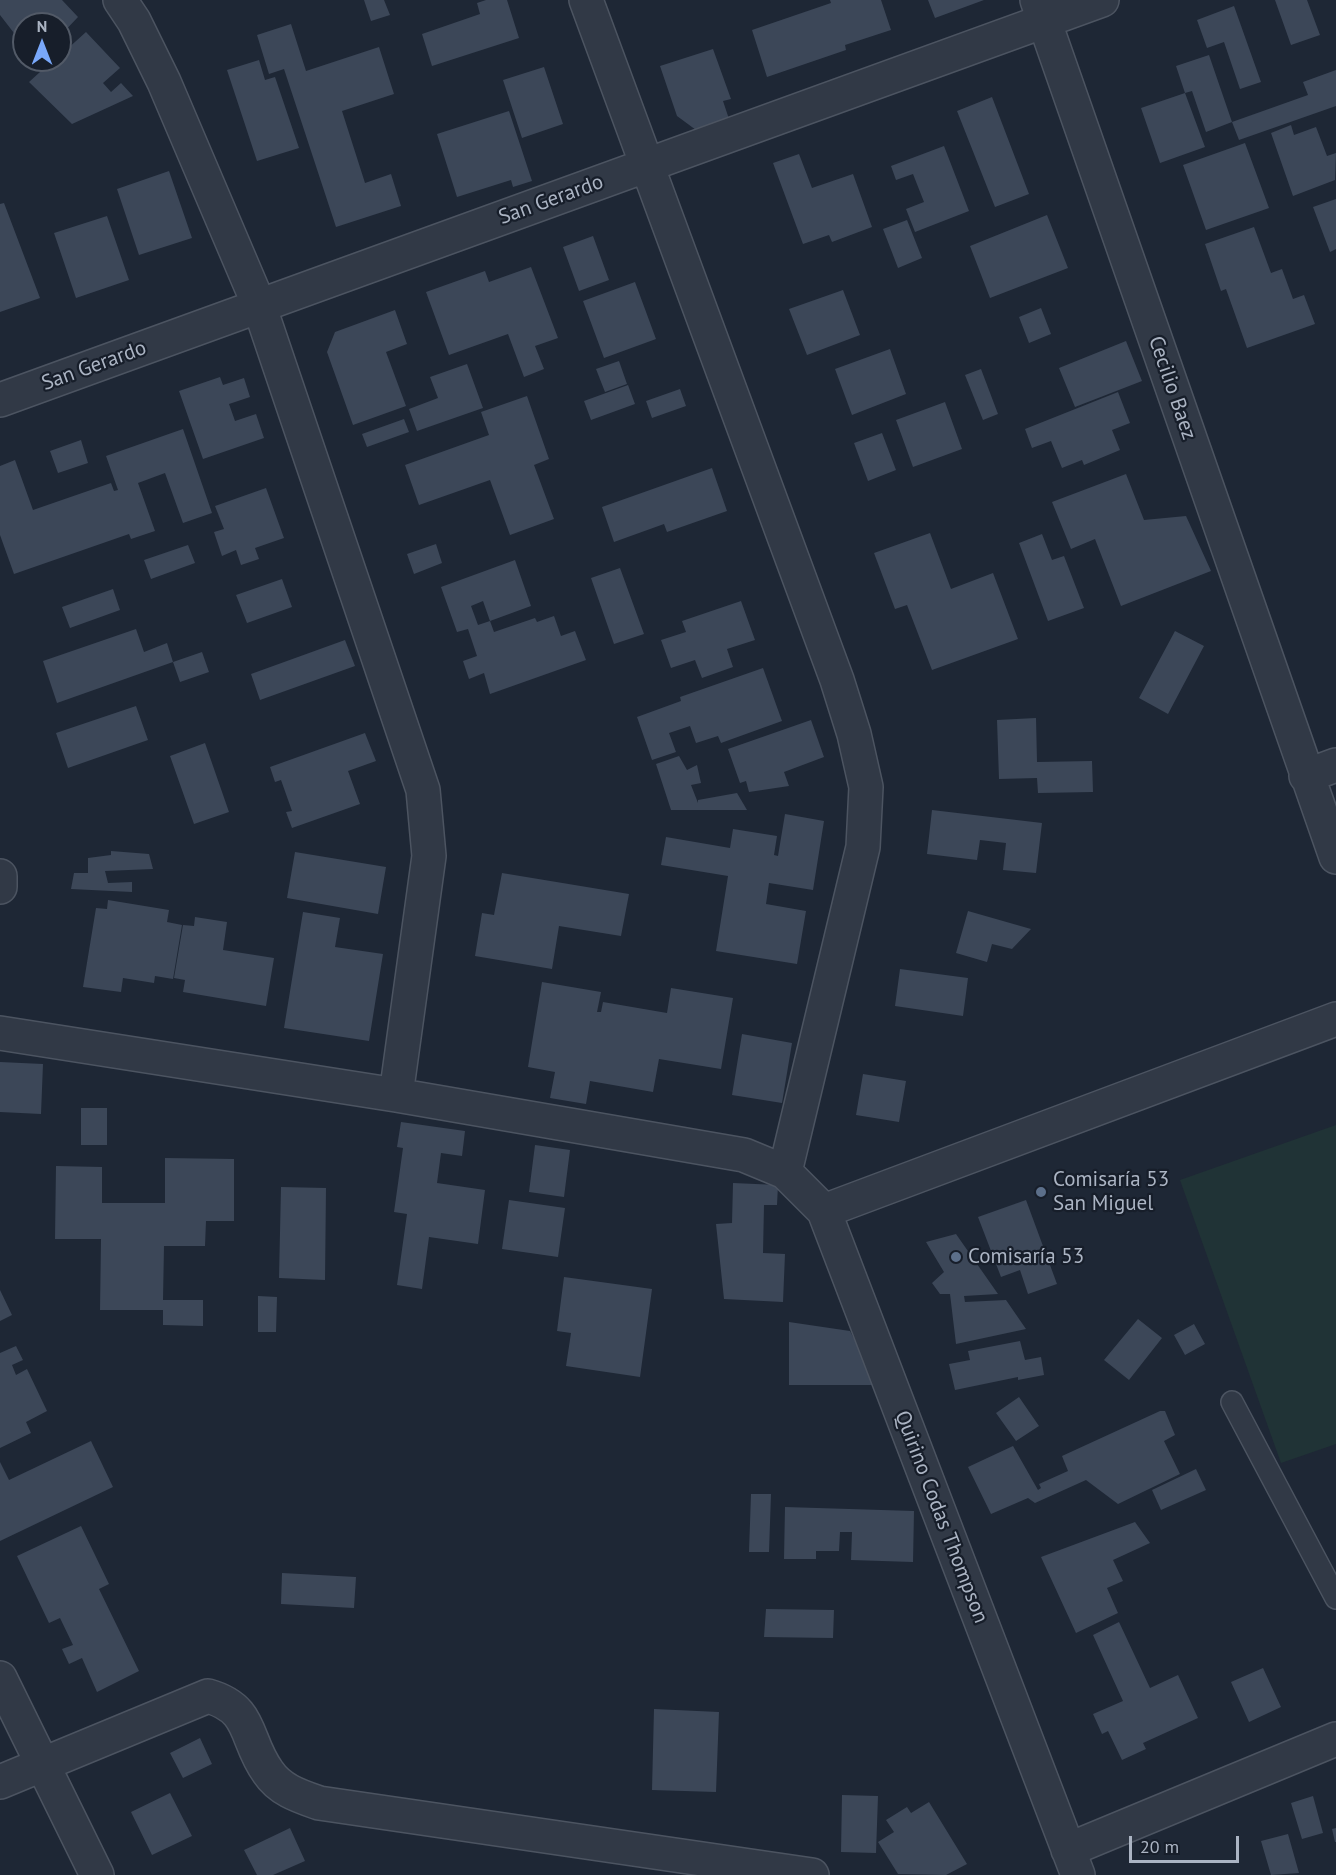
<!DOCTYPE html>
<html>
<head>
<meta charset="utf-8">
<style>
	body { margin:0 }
	#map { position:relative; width:1336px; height:1875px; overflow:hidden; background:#1e2735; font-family:"PT Sans",sans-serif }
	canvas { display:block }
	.north { position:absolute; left:12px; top:12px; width:60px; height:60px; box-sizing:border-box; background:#171e2a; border:2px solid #525a67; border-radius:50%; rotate:0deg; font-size:16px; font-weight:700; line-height:24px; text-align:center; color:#abb4c3 }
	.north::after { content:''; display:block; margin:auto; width:21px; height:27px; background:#79a8fa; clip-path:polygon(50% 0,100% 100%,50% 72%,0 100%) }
	.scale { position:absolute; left:1129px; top:1836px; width:110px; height:27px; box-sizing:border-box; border:3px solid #abb4c3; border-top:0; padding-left:8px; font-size:18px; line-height:21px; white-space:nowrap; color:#abb4c3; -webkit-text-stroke:4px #171e2a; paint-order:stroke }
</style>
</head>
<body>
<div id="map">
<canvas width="1336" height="1875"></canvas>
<div class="north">N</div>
<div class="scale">20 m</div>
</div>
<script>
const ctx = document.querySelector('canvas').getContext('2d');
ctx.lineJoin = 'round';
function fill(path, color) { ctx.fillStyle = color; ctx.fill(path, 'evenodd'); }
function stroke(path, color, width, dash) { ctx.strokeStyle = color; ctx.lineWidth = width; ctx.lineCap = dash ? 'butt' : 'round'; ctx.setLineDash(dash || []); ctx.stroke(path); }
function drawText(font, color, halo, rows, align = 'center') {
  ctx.font = font + ' "PT Sans",sans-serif'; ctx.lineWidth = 4.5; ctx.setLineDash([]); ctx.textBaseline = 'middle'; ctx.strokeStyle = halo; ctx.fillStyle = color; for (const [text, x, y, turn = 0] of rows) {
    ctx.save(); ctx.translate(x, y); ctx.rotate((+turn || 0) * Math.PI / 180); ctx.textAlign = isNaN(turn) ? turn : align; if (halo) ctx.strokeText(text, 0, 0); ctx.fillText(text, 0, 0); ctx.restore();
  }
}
fill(new Path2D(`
	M1336,1125V1444L1281,1463L1180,1180Z`), '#203336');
fill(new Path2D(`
	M0,0H62L78,17L60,36V24H24V46L0,15Z
	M364,0H384L390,15L371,21Z
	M486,0H507L519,38L432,66L422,34L480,14L477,3Z
	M830,0H881L891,30L845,45L846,50L767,77L752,30L831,3Z
	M928,0H984L935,18Z
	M1275,0H1307L1320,35L1291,45Z
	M1234,6L1261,82L1240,89L1224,42L1207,48L1197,20Z
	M291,24L306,71L379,47L394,94L342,111L365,183L391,174L401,206L336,227L284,69L269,74L257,35Z
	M86,32L120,68L103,83L111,92L121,83L133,96L72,124L29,82L40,72L33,64L37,60H60V45L65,51Z
	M713,49L731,99L723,101L729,119L696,130L677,116L660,66Z
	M1209,55L1232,122L1206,132L1192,91L1185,93L1176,66Z
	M259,60L265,80L275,77L299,148L257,161L227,70Z
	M544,67L563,124L522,138L503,80Z
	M1336,70V106L1239,140L1232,122L1308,95L1303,82Z
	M1185,93L1205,147L1160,163L1141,108Z
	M992,97L1029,194L995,207L957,111Z
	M509,111L532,181L513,187L511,180L457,197L437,134Z
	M1291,125L1294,135L1316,127L1327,156L1336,153L1335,180L1293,196L1271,133Z
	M1245,143L1269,208L1206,230L1183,165Z
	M944,146L969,211L915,232L906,209L924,202L913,174L896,180L891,166Z
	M799,154L812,188L853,174L872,227L832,242L829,235L803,244L773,163Z
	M169,171L192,238L139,255L117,189Z
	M1336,199V249L1330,252L1313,207Z
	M4,203L40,298L0,312V204Z
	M1047,215L1068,268L990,298L970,246Z
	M107,216L129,280L76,298L54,233Z
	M907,220L922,258L898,268L883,229Z
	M1254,227L1271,273L1282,269L1293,299L1304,295L1315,324L1247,348L1226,289L1221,291L1205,244Z
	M593,236L609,280L579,291L563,247Z
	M531,267L558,338L535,346L544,369L524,377L508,334L449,355L426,292L485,271L489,282Z
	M635,282L656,339L604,358L583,301Z
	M843,290L860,335L807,355L789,309Z
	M1041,308L1051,334L1029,343L1019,317Z
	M395,310L407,344L386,352L406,406L353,425L327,352L335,332Z
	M1126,341L1142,381L1075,407L1059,368Z
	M890,349L906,394L852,415L835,369Z
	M619,361L627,384L605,392L596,369Z
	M467,364L483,408L417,431L409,409L438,398L430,377Z
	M981,369L998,414L983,420L965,375Z
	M220,377L223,385L244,378L250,397L229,404L235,421L256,414L264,438L203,459L179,391Z
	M628,385L635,404L591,420L584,401Z
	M680,389L686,406L652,418L646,401Z
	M1118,392L1130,423L1112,430L1120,450L1084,465L1082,460L1062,468L1051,441L1032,448L1025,429Z
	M527,396L549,459L534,465L554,519L510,535L490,480L419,505L405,465L489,435L481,412Z
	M945,402L962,449L913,467L896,420Z
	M404,419L409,432L367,447L362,434Z
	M183,429L212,513L183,523L165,473L138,483L155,531L131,539L129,534L14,574L0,535V466L15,460L33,510L111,483L114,491L118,490L106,456Z
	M882,433L896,470L868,481L854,443Z
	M81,440L88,463L58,473L50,451Z
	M712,468L727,511L667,532L664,524L614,542L602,507Z
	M1126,474L1144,520L1186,516L1211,571L1121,606L1095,539L1071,549L1052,502Z
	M266,488L284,538L255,548L259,559L241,565L236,550L222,556L214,532L224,529L215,506Z
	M930,533L951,589L993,573L1018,639L932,670L907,605L895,609L874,553Z
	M1042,534L1052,560L1064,556L1084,608L1048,621L1019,543Z
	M436,544L442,563L414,574L407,554Z
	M188,545L195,563L151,579L144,560Z
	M515,560L531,606L490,621L494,632L535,618L537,622L554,616L561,636L575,631L586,660L490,694L484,673L469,679L463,661L477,656L468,629L457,632L441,587ZM483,601L490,621L478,625L471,606Z
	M620,568L644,634L614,644L591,578Z
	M282,579L292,607L247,623L236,595Z
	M113,589L120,610L70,628L62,607Z
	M741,601L755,640L727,649L733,667L702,678L695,660L671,668L661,640L686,632L682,621Z
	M136,629L144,652L167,643L173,662L57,703L43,661Z
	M1175,631L1204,646L1168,714L1139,698Z
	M345,640L355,666L260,700L251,674Z
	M202,652L209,672L180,682L173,662Z
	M763,668L782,721L721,743L718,736L696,743L690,726L669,733L676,752L652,760L637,717L681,701L680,697Z
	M136,706L148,740L68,768L56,733Z
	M1036,718L1037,762L1092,761L1093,792L1038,793L1037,778L999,779L997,720Z
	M811,720L824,757L784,772L789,786L749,792L746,781L740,783L728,749Z
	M365,733L376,761L348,771L360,804L292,828L286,812L292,811L281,780L275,782L270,767Z
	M205,743L229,812L194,824L170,756Z
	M679,756L687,770L697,765L701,783L691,785L698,803V800L737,793L747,810H671L656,764Z
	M932,810L1042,823L1036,873L1003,870L1006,843L980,840L977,860L927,854Z
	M785,814L824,821L813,890L769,883L766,904L806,911L797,964L716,951L728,876L661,865L666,837L730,848L733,829L777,836L774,855L778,856Z
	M111,851L149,854L153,869L105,871L108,883L132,882V892L71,889L74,873H88V858L111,855Z
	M295,852L386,867L378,914L287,898Z
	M502,873L629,894L621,936L559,926L552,969L475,956L482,913L494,915Z
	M108,900L169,910L167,922L182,925L173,979L155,976L154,983L123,978L121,992L83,987L96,908L107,909Z
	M968,911L1031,929L1012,949L992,944L987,962L956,953Z
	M303,912L340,918L335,947L383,954L369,1041L284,1028Z
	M195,917L227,922L223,950L274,958L266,1006L183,992L185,980L174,978L183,925L194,926Z
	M900,969L968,978L963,1016L895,1006Z
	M542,982L601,992L597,1012H601L603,1002L667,1013L671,988L733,998L721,1069L659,1059L653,1092L590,1081L586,1104L550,1098L555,1072L528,1067Z
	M742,1034L792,1043L782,1103L732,1095Z
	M0,1062L43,1064L41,1114L0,1112Z
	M863,1074L906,1081L899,1122L856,1115Z
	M81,1108H107V1145H81Z
	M401,1122L465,1131L462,1156L441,1153L437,1183L485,1190L478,1244L429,1237L422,1289L397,1285L407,1214L394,1212L403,1148L397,1147Z
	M535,1145L570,1150L564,1197L529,1192Z
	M165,1158L234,1159V1221H206L205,1246H164L163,1300H203V1326L163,1325V1310H100L101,1239H55L56,1166L102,1167V1203H165Z
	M733,1183L778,1185L777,1205H764L763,1253L785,1254L783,1302L724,1299L716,1224L732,1223Z
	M281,1187L326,1188L325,1280L279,1278Z
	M509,1200L565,1208L558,1257L502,1249Z
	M1026,1200L1057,1284L1028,1294L1020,1270L1001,1277L978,1217Z
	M956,1234L998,1294L964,1296L965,1302L1006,1300L1026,1329L956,1344L950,1294H940L932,1283L944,1272L926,1242Z
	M564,1277L652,1289L640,1377L566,1366L571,1333L557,1331Z
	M0,1290L12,1315L0,1321Z
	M258,1296L277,1297L276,1332H258Z
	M1138,1319L1162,1338L1129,1380L1104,1360Z
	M789,1322L850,1331L878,1385H789Z
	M1194,1324L1205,1344L1185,1355L1174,1335Z
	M1020,1341L1025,1360L1041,1357L1044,1375L1018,1380V1377L955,1390L949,1364L970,1360L968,1351Z
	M16,1346L23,1360L12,1365L16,1375L27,1369L47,1411L26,1422L31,1433L0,1448V1353Z
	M1019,1397L1039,1426L1016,1441L996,1413Z
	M1160,1411H1165L1175,1435L1164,1441L1180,1474L1118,1504L1086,1480L1035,1503L1028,1498L991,1514L968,1467L1013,1446L1038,1490L1041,1488L1039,1484L1068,1471L1062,1456Z
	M91,1441L113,1487L0,1541V1462L9,1480Z
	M1196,1469L1206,1490L1161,1510L1152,1490Z
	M751,1494H771L769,1552H749Z
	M785,1507L914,1511L913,1562L851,1560L852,1532H840L839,1551H816V1559H784Z
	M1135,1522L1150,1543L1113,1560L1123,1581L1107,1588L1118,1613L1076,1633L1041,1557Z
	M81,1526L109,1584L99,1589L139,1671L97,1692L82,1658L69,1664L62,1649L73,1645L60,1618L49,1623L17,1556Z
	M282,1573L356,1577L354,1608L281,1604Z
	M766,1609L834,1610L833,1638L764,1637Z
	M1119,1622L1150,1688L1178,1675L1198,1718L1143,1743L1146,1749L1122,1760L1108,1731L1102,1734L1093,1714L1123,1701L1093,1635Z
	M1263,1668L1281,1707L1249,1722L1231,1682Z
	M654,1709L719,1712L716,1792L652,1790Z
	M200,1738L212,1764L183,1778L170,1753Z
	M170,1793L192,1836L152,1855L131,1812Z
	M842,1795L878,1796L876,1853L841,1852Z
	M1313,1796L1323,1833L1302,1839L1291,1803Z
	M929,1802L967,1864L946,1875L898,1874L878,1842L894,1832L886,1820L907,1807L911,1813Z
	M290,1828L305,1861L273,1875H257L244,1850Z
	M1336,1828V1842H1335L1332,1829Z
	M1288,1834L1299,1873L1271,1875L1261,1841Z`), '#3c4758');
const service = new Path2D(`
	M1232,1402L1336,1598`);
const minor = new Path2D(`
	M120,0L134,21L164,82L259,305L423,790L429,856L396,1095
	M586,0L837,680L854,734L866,787L863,847L785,1172
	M1037,0L1336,857
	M0,400L1102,0
	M1306,776L1336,765
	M0,876V887
	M0,1033L396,1095L744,1155L785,1172L824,1211L1078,1875
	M824,1211L1336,1019
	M0,1678L97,1875
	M0,1782L208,1696C254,1709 244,1739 268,1772C280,1790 299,1796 319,1803L812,1875
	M1068,1850L1336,1739`);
stroke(service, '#4c5461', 24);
stroke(minor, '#4c5461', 36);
stroke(service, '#313946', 21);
stroke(minor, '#313946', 33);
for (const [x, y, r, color] of [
	[1041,1192,6,"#5c6f8a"],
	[956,1257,6,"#5c6f8a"]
]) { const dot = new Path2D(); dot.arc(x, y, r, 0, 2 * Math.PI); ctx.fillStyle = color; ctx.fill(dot); stroke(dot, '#171e2a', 2); }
drawText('21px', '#abb4c3', '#171e2a', [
	["San Gerardo",551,200,-20],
	["San Gerardo",94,366,-20],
	["Cecilio Baez",1172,388,71],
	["Quirino Codas Thompson",941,1517,69]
]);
drawText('21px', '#abb4c3', '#171e2a', [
	["Comisaría 53",1053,1180],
	["San Miguel",1053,1204],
	["Comisaría 53",968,1257]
], 'left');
</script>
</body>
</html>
